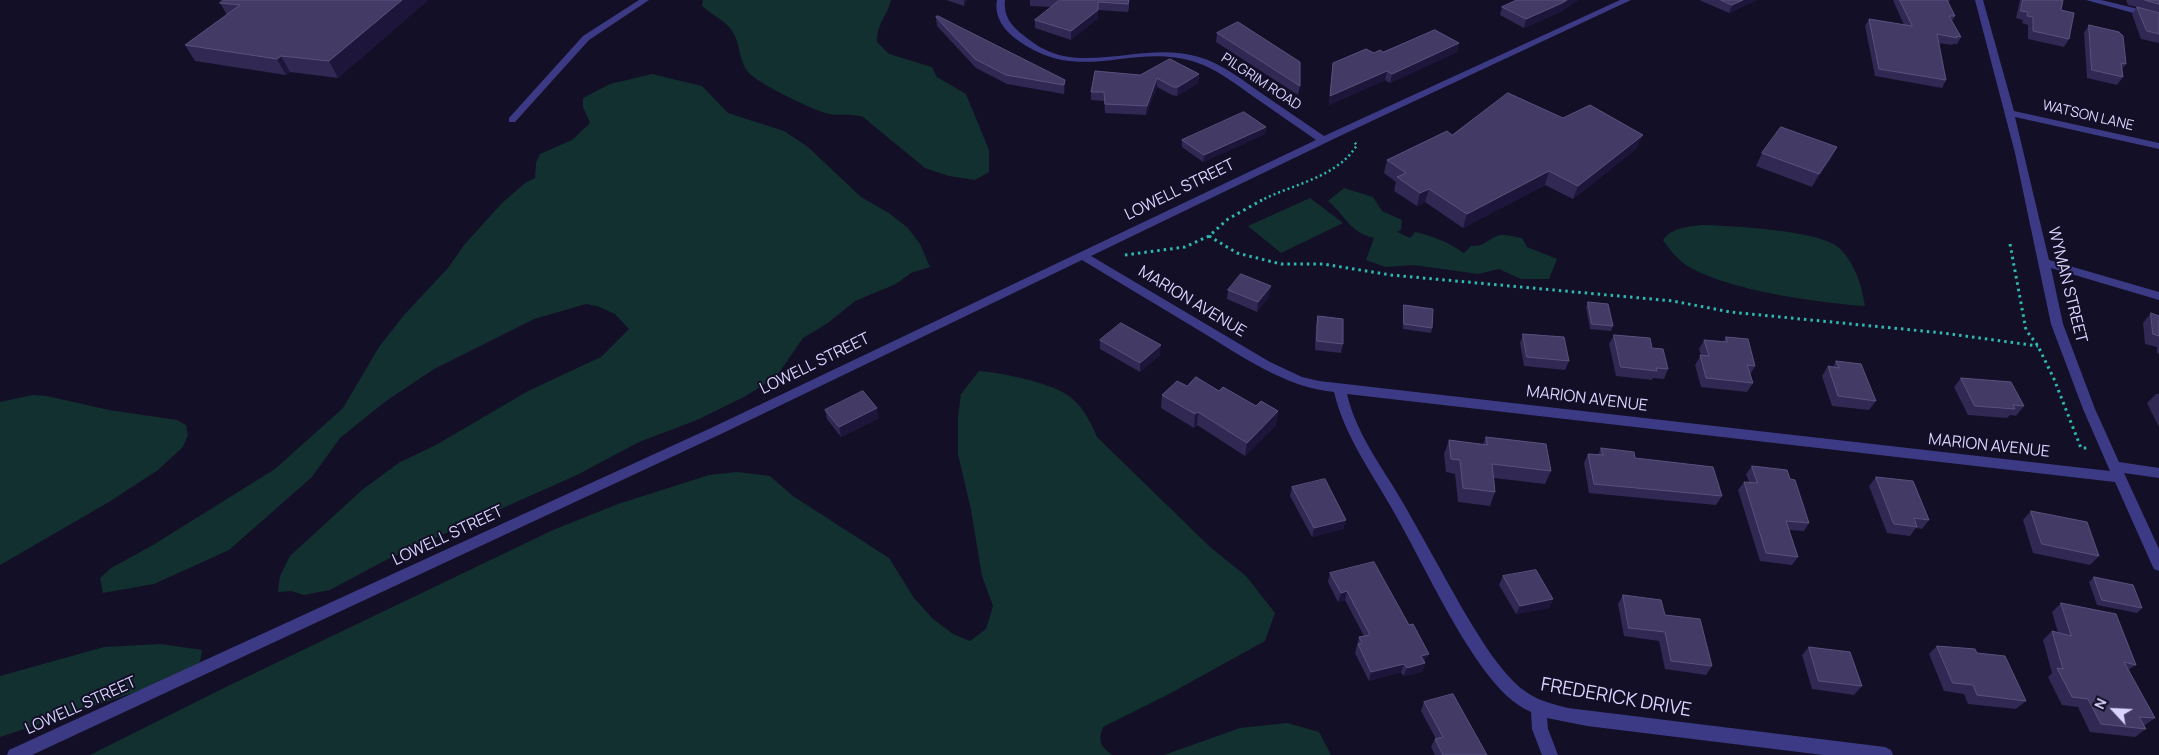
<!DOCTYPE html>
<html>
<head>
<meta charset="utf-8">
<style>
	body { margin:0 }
	#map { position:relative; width:2159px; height:755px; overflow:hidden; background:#130f26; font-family:Manrope,sans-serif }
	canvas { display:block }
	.north { position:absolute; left:2089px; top:685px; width:50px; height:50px; -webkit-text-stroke:4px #130f26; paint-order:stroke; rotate:295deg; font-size:14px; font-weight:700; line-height:20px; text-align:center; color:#d9d4ff }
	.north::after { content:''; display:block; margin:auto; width:18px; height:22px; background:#d9d4ff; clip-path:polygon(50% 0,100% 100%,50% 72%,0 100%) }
</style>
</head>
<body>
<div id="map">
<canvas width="2159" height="755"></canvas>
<div class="north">N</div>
</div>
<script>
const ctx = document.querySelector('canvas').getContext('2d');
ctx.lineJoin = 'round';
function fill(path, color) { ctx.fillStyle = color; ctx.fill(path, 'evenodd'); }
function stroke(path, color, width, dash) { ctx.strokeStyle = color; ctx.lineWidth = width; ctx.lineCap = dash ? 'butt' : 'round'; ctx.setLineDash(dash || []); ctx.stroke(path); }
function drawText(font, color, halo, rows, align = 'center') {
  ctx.font = font + ' Manrope,sans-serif'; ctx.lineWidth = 4; ctx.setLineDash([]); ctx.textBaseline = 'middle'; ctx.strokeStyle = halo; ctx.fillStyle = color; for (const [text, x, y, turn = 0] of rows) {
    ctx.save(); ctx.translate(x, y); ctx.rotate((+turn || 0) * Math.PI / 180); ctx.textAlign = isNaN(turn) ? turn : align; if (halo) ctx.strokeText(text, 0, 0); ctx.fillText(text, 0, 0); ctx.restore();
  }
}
fill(new Path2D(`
	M703,0H891C887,17 877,22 877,42L889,54L932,67L937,77L966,94L989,150V172L975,180L949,176L925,168L863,117C851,113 840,116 829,114C813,110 758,84 748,72C740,63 740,47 735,36C729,22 713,16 702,6Z
	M652,74L702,86L728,113L784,131L808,147L861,197L889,213L908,228L920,244L930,267L911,273L896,284L855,301L828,323L803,338L776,377L744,397L697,420L639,442L577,475L386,560L330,590L304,595L291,591L278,592L280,576L290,556L362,490L400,462L436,445L528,391L601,357L629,329L615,314L597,306L586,304L534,319L434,369L386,401L340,438L312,477L229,550L154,584L103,593L100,578L111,568L153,545L275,469L343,408L379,347L404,315L448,268L464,245L502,203L525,183L535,178L536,163L540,154L572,140L590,123L583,107V98L610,84Z
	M1344,188L1373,197L1382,211L1402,220L1401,230L1397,232L1410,238L1415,232C1433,236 1448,242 1464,253L1471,246C1486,246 1485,241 1497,236C1504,233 1515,237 1522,238L1527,247L1557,259L1549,279H1521L1499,269L1478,274L1414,265L1385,267L1366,260L1374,238C1349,232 1346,216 1328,201Z
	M1310,198L1343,223L1281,253L1248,226Z
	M1702,225C1731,226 1817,230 1838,247C1854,261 1862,285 1865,306C1819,303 1725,290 1686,265C1677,259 1669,249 1663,240C1672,227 1688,227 1702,225Z
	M979,371C1002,373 1047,382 1066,394C1081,403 1091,422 1097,437L1210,547L1246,576L1275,613L1265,641L1169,694L1103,727C1098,741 1100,746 1112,755H90L230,685L553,530L618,504L709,475L737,472L770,476L793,496L889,558L914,598L933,619L953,634L970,641L986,629L993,606L982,576L971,510L958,454V417L961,394Z
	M33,395L47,396L109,410L177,420L186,425L188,435L183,447L158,470L109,502L0,565V402Z
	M161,644L202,650L200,662L163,683L0,737V676L104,647Z
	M1287,723L1319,732L1331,755H1164L1240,728Z`), '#12302f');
stroke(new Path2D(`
	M1260,201C1292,184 1337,178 1357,145L1354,142`), '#2fb8b0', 2.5, [2, 3]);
stroke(new Path2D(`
	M1209,236L1237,253L1281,264H1323L1391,275L1673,301L1730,312L1943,333L2038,346
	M2010,244L2026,330L2038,346L2054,379L2081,448H2087
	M1125,255L1185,247L1209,236L1228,219L1262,200`), '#2fb8b0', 3, [2.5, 4]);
fill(new Path2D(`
	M639,0H649L589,40L515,122H509V118L583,36Z
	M997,0H1005C1003,15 1011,26 1023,35C1034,44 1045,51 1059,55C1105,66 1150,43 1199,57C1223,64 1244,81 1264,95C1284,109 1304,122 1324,136L1620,0H1631L1344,134L1091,256L1270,362L1302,377L1319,381L2110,471L2083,409L2051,324L2015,153L1975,0H1983L2014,111L2159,143V149L2015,117L2049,260L2159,292V300L2051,268L2063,324L2095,409L2119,462L2159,468V478L2124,473L2159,549V571L2154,569L2152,565L2115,482L1347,394C1357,437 1385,470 1406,508C1425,541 1443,575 1462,608C1477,633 1493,661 1514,682C1530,698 1547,703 1568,708L1885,747L1891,750L1893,755H1823L1587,726L1547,718L1548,729L1558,755H1542L1532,729L1531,712C1513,704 1500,690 1488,675C1451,626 1425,567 1395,514C1373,474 1345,438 1334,392C1284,387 1242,356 1200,331C1161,307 1121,284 1082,260L721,434L32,755H7L9,750L711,428L1316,140C1296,126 1276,112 1257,99C1237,85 1217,69 1195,62C1130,41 1081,87 1016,39C1003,29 994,16 997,0Z
	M2086,0H2101L2159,14V20Z`), '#3d3a85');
fill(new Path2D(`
	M428,0L338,78L290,72L286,75L195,61L185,45L227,15L220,3Z
	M946,0H967L964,6Z
	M1030,0H1129V8L1128,12L1098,10V18L1071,40L1035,28V20L1051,7L1030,6Z
	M1517,0H1578L1560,12L1524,28L1500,15L1502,7Z
	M1699,0H1757L1729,13Z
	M1893,0H1950L1948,3L1955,16L1952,21L1961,37L1957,44H1953L1952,45L1938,43L1946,80L1942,88L1875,76L1865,26L1869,19L1904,25Z
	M2020,0H2063L2061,10L2069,39L2064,47L2028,39V25L2022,23L2023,20L2016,18Z
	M2126,0H2159V43L2141,39L2132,14L2137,7L2128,5Z
	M936,17L1065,80V89L1064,94L1007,84L976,68L937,26Z
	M2089,25L2126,64L2122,69L2123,77L2117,85L2087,78L2084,33Z
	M1217,33L1300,86L1298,95L1216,42Z
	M1459,43L1457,52L1390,83L1385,80L1329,105L1332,72L1333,63L1374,53Z
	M1199,74L1198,83L1177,96L1172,95L1157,87L1146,115L1105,113L1104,101L1091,100V92L1140,75Z
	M1563,118L1637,148L1573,199L1545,185L1463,228L1425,202L1417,206L1394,191L1396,182L1384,173L1387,160L1452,135Z
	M1266,127L1265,134L1203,162L1182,147V140Z
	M1837,147L1830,160L1812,187L1756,166L1762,153Z
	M1228,290L1269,296L1257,312L1227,299Z
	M1588,302L1613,326L1611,331L1590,329L1586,307Z
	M1404,305L1432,328L1431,333L1403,329V310Z
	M2151,313L2159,316V354L2157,353V347L2145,344L2143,323Z
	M1318,316L1343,344L1341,353L1315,350L1316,325Z
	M1523,334L1569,361L1565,370L1524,366L1520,343Z
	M1614,335L1652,348L1668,369L1664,379L1653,378L1652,380L1616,376L1609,344Z
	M1726,337L1755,366L1750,375L1753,383L1747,392L1701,387L1695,365L1701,355L1699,349L1704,340L1723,342Z
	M1100,340L1160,355L1140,372L1100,349Z
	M1836,361L1876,401L1869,410L1832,406L1822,376L1828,366L1833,367Z
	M1961,378L2024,406L2016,416L2010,415L2007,418L1968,415L1954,387Z
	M1187,386L1219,391L1256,406L1278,411L1276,425L1245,456L1197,425L1194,428L1161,408L1162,395Z
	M2156,394H2159V427L2147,403Z
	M825,410L879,418L841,437L827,419Z
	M1486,437L1551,471L1545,484L1494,478L1495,492L1490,506L1458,502L1455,474L1446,472L1444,454L1449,440L1483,444Z
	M1601,448L1635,458L1722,496L1716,505L1589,493L1584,463L1588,454L1598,455Z
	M1752,466L1790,479L1809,523L1804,531L1789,530L1798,557L1792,565L1760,561L1738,490L1744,482H1749L1746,474Z
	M1876,477L1929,520L1922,529L1916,528L1910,536L1887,533L1869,486Z
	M1292,487L1346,520L1343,529L1312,537L1290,496Z
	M2031,511L2099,556L2090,565L2033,553L2023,520Z
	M1330,573L1425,662V663L1422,672L1403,676L1401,672L1369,681L1355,653L1359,637L1364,636L1345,600L1338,602L1328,582Z
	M1503,576L1553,599L1549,608L1516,614L1499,585Z
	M2094,577L2142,608L2137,613L2097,605L2089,582Z
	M1623,595L1665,615L1712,666L1706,675L1665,669L1659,641L1624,636L1618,604Z
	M2061,603L2136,665L2128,670L2155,718L2144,726L2146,729L2135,737L2090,732L2078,707L2062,705L2048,677L2052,673L2043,640L2052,631L2058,633L2052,612Z
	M1937,646L1977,653L2026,701L2016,709L1968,704L1964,694L1944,691L1929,654Z
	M1809,647L1862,686L1854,695L1812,689L1802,655Z
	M1424,702L1487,755H1435L1431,747L1435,739H1436L1421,711Z`), '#312854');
fill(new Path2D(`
	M402,0H428L338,78L329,61Z
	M964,0H967L964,6Z
	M1567,0H1578L1560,12L1524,28L1526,19Z
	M1743,0H1757L1729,13L1732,5Z
	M1098,10V18L1071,40V31Z
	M1459,43L1457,52L1390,83L1392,74Z
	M281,56L290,72L286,75L277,59Z
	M1387,71L1385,80L1329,105L1330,96Z
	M1199,74L1198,83L1177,96L1178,87Z
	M1157,78V87L1146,115L1147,106Z
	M1065,80V89L1064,94V85Z
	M1266,127L1265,134L1203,162L1204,155Z
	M1643,135L1637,148L1573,199L1578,186Z
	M1837,147L1830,160L1812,187L1819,174Z
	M1549,171L1545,185L1463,228L1467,214Z
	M1429,189L1425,202L1417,206L1420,193Z
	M1271,286L1269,296L1257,312L1258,302Z
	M1161,345L1160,355L1140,372V363Z
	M877,408L879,418L841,437L839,427Z
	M1278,411L1276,425L1245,456L1247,443Z
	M1198,412L1197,425L1194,428L1195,414Z
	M1346,520L1343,529L1312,537L1314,528Z
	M1347,591L1345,600L1338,602L1341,593Z
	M1553,599L1549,608L1516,614L1520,606Z
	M1429,654L1425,662L1418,664L1421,656Z
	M1425,663L1422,672L1403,676L1407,668Z
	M1404,664L1401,672L1369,681L1371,672Z`), '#1d163a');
const building = new Path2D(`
	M223,0H402L329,61L281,56L277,59L185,45L240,5L220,3Z
	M1060,0H1129L1128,4L1098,2V10L1071,31L1035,20Z
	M1517,0H1567L1562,3L1526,19L1502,7Z
	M1721,0H1743L1732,5Z
	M1900,0H1947L1955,16H1949L1961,37L1956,36L1957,38L1937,34L1946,80L1879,69L1869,19L1912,26Z
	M2023,0H2063L2061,10L2074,13L2069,39L2033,31V17L2027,16L2028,12L2021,11Z
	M2145,0H2159V4Z
	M2137,7L2159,13V34L2147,31Z
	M938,16L1065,80L1064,85L1006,75L975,59L936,17Z
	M1238,22L1300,62V86L1217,33Z
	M2089,25L2119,32L2123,36L2126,64L2121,63L2123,77L2092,70Z
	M1435,30L1459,43L1392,74L1387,71L1330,96L1333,63L1366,49L1374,53L1380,50L1383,52Z
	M1170,59L1199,74L1178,87H1173L1157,78L1147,106L1105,104L1104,92H1091L1095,71L1140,75Z
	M1508,93L1563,118L1590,105L1643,135L1578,186L1549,171L1467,214L1429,189L1420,193L1397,177L1406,173L1387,160L1447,131L1452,135Z
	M1244,112L1266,127L1204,155L1182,140Z
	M1781,127L1837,147L1819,174L1762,153Z
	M1241,274L1271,286L1258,302L1228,290Z
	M1588,302L1608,304L1613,326L1592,324Z
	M1404,305L1433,309L1432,328L1404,324Z
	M2151,313L2159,316V336L2153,334Z
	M1318,316L1343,319V344L1317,341Z
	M1121,323L1161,345L1140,363L1100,340Z
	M1523,334L1564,337L1569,361L1527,357Z
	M1614,335L1650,338L1652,348L1663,349L1668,369L1656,368L1657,371L1621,367Z
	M1726,337L1748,339L1755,366L1747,365L1753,383L1706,378L1700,355L1709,356L1704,340L1727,342Z
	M1836,361L1861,364L1876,401L1838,396L1828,366L1839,368Z
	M1196,377L1219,391L1223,387L1256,406L1261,401L1278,411L1247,443L1198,412L1195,414L1162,395L1177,381L1187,386Z
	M1961,378L2011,382L2024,406L2013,405L2015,409L1975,406Z
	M863,391L877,408L839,427L825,410Z
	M1486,437L1546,444L1551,471L1492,464L1495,492L1463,488L1460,460L1451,459L1449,440L1487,445Z
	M1601,448L1634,452L1635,458L1713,467L1722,496L1594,484L1588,454L1603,455Z
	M1752,466L1787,470L1790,479L1795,480L1809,523L1786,521L1798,557L1766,553L1744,482L1757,483Z
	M1876,477L1913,481L1929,520L1914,518L1917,527L1894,524Z
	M1325,479L1346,520L1314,528L1292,487Z
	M2031,511L2087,522L2099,556L2042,544Z
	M1374,562L1409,625L1413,624L1429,654L1421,656L1425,663L1407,668L1404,664L1371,672L1358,644L1362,643L1359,637L1370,635L1347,591L1341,593L1330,573Z
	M1536,570L1553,599L1520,606L1503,576Z
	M2094,577L2133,585L2142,608L2102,600Z
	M1623,595L1661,600L1665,615L1700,619L1712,666L1671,661L1665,632L1629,628Z
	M2061,603L2116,614L2136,665L2124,662L2155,718L2139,717L2146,729L2101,724L2088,699L2072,697L2057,668L2063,669L2052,631L2071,636Z
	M1937,646L1975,649L1977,653L2005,656L2026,701L1977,695L1973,685L1953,683Z
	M1809,647L1850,652L1862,686L1819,681Z
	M1453,694L1487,755H1443L1435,739L1443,737L1424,702Z`);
fill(building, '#433a66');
stroke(building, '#5a527e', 1);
drawText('14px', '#d9d4ff', '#130f26', [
	["PILGRIM ROAD",1261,82,33],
	["WATSON LANE",2088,116,13]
]);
drawText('16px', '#d9d4ff', '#130f26', [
	["LOWELL STREET",1180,190,-26],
	["WYMAN STREET",2067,285,76],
	["MARION AVENUE",1192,302,31],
	["LOWELL STREET",815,364,-26],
	["MARION AVENUE",1587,399,7],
	["MARION AVENUE",1989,446,6],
	["LOWELL STREET",448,536,-25],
	["LOWELL STREET",81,706,-24]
]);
drawText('19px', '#d9d4ff', '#130f26', [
	["FREDERICK DRIVE",1616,698,10]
]);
</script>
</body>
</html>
